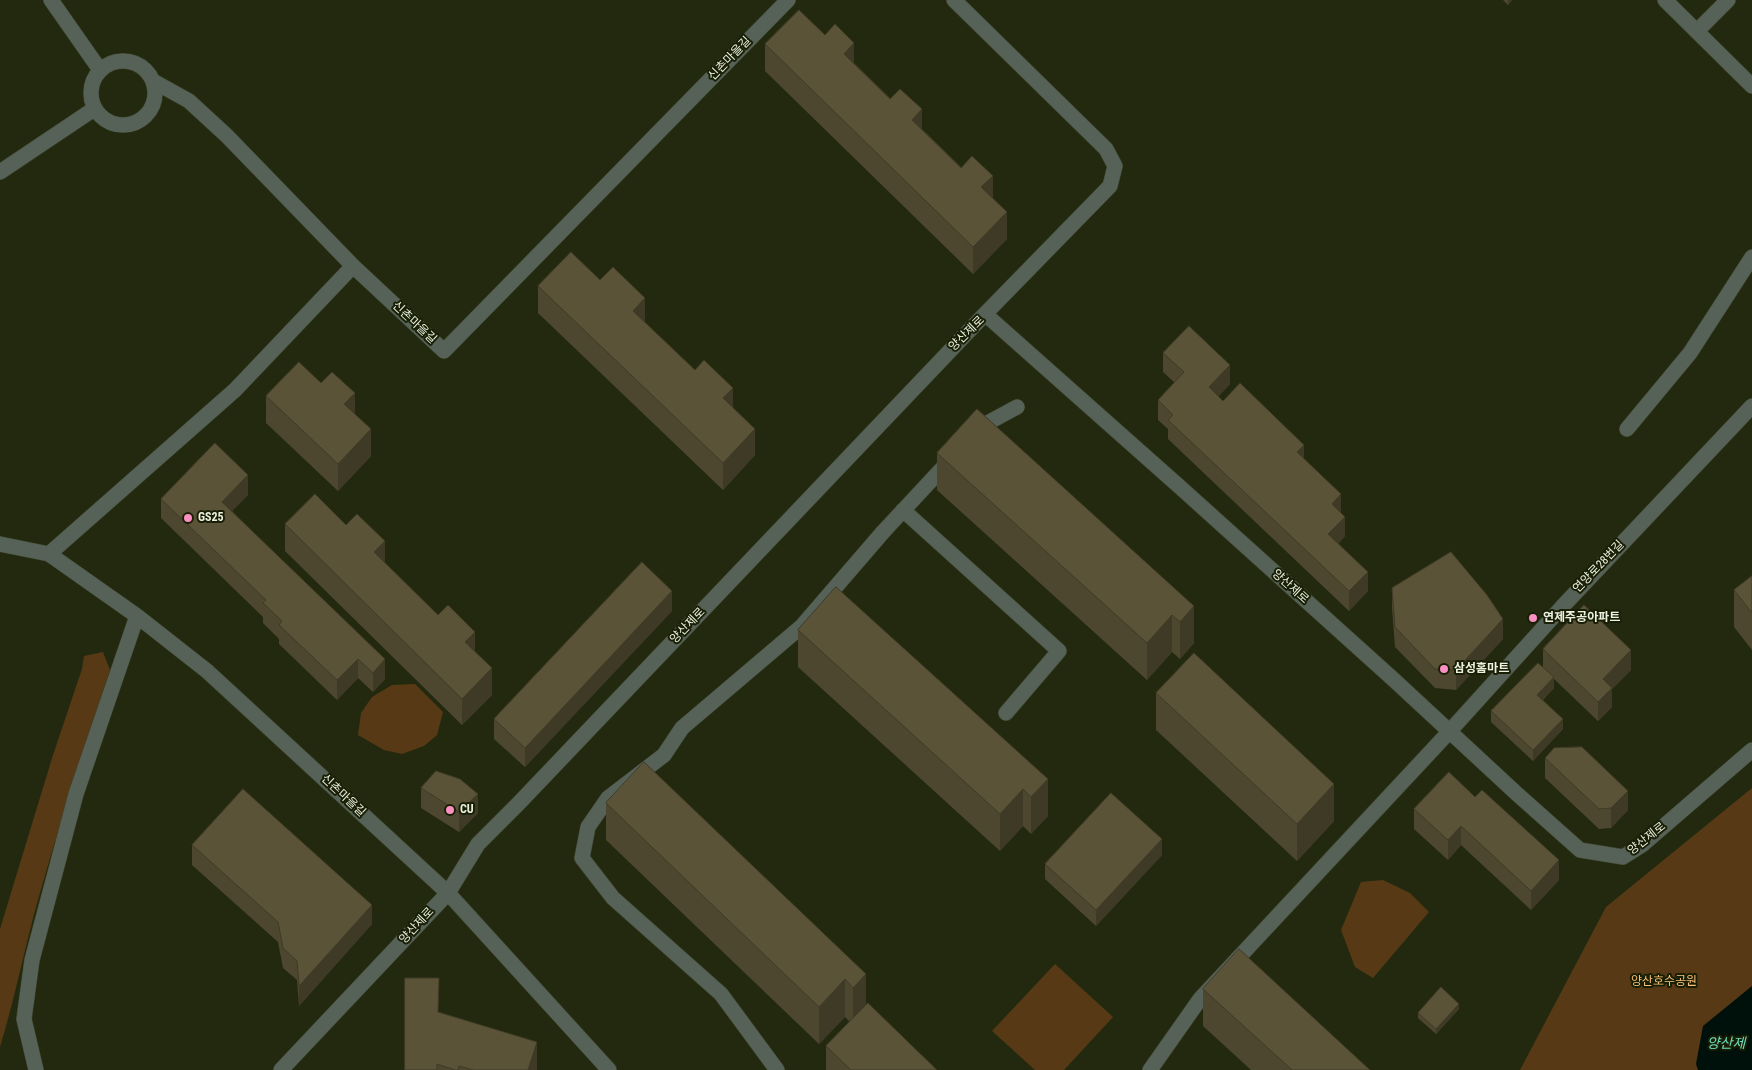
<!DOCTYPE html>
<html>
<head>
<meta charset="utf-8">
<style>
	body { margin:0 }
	canvas { display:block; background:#22290f }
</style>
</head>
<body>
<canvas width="1752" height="1070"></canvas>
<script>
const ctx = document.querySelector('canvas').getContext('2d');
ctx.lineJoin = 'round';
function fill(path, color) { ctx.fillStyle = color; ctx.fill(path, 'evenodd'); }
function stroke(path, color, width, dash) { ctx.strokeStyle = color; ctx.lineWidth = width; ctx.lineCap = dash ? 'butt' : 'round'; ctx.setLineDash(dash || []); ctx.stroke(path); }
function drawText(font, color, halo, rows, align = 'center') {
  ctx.font = font + ' "Roboto Condensed","Noto Sans KR",sans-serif'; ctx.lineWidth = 4; ctx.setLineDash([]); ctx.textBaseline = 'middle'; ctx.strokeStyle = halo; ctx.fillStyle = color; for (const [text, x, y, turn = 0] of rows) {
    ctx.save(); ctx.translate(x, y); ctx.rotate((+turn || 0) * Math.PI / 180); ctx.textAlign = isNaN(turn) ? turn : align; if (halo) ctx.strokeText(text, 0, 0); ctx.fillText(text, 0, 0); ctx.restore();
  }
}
fill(new Path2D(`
	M103,652L110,670C83,752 56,834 33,918C22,961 13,1004 0,1047V929L53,755L82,669L84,656Z
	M415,684L443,712L437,735L424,746L402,754L384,750L358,735L361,713L372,697L392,685Z
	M1752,788V1070H1520L1606,907Z
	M1383,880L1410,893L1429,912L1373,978L1355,967L1341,930L1361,882Z
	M1055,964L1113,1017L1064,1070H1035L992,1031Z`), '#573a15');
fill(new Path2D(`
	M1752,986V1070H1698L1696,1064L1703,1026Z`), '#00100a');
const minor = new Path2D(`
	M51,0L100,70
	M954,0L1106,149L1115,166L1110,186L985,314
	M1665,0L1752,86
	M1697,31L1728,0
	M91 93a32 32 0 1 1 64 0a32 32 0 1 1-64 0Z
	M153,81L189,101L227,136L353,266L444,351L788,0
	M0,172L94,109
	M1627,429L1690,353L1752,257
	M975,433L980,427L1017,407
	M903,510L1059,651L1006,713
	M0,544L49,554L137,616L207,671L448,893L609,1070
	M49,554L235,390L353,266
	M36,1070L24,1019L32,960L76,794L137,616
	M281,1070L448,893L478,844L519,803L985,314L1181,488L1393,679L1516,793L1580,850L1623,857L1642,845L1752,750
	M777,1070L721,994L613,898L582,858L588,827L608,798L664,755L682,728L802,626L883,532L951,459
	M1150,1070L1200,999L1449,732L1562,607L1752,406`);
stroke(minor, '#3e452c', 16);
stroke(minor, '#566157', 15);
fill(new Path2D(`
	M1503,0H1512L1508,5Z
	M825,35L993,198L1007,239L973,274L765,71V44Z
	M538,286L645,323L733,407L755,455L723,490L538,313Z
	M1163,353L1230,384L1218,396L1223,401L1304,458L1341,513L1345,536L1338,544L1368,591L1349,611L1168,439V429L1158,420V400L1175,383L1163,372Z
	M266,396L355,415L371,456L338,491L266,423Z
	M937,453L1194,606V643L1180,659L1172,652L1147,680L937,490Z
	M248,495L232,511L385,679L373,692L358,678L337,700L279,644V639L263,623V617L161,518V499Z
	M285,524L385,563L475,652L492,695L462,725L285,551Z
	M1752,576V650L1734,627V590Z
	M1392,588L1503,639L1456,690L1435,688L1395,647L1392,608Z
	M672,611L525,767L494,739V719Z
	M798,630L1048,779V816L1031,834L1023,826L1000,851L798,667Z
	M1543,649L1631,670L1612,689V707L1598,721L1554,679V688L1543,700L1563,729L1533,761L1491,722V711L1543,667Z
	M1156,693L1334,821L1297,861L1156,730Z
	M1545,758L1628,810L1611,828L1599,829L1545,778Z
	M421,788L478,813L459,832L421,808Z
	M1475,797L1559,880L1531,910L1461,845L1448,860L1414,829V809Z
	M606,803L866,974V1005L937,1070H826V1046L850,1022L845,1017L819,1044L606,840Z
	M192,845L372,924L299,1006L297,980L283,968L278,942L192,865Z
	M1162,855L1096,926L1045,879V864Z
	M1203,989L1370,1070H1251L1203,1026Z
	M1459,1009L1436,1034L1418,1018V1013Z
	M439,1012L537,1070H405Z`), '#4d472f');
fill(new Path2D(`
	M1508,0H1512L1508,5Z
	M854,43V69L844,54Z
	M922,109V136L912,120Z
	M993,176V202L981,187Z
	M1007,212V239L973,274V247Z
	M645,298V325L633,311Z
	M1230,365V384L1209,407V387Z
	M733,388V414L723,398Z
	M355,393V419L344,404Z
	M371,429V456L338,491V464Z
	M755,429V455L723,490V463Z
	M1304,445V464L1297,452Z
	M248,475V495L222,521V502Z
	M1341,494V513L1332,504Z
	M1345,517V536L1328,554V534Z
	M385,541V568L374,552Z
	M1368,572V591L1349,611V591Z
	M672,591V611L525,767V748Z
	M1194,606V643L1180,659V622Z
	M1172,615V652L1147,680V643Z
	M1503,619V639L1456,690V670Z
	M475,632V658L465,642Z
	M1631,650V670L1612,689V707L1598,721V702L1603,679Z
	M358,659V678L337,700V680Z
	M385,659V679L373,692V673Z
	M492,668V695L462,725V699Z
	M1554,677V688L1537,705V695Z
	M1563,719V729L1533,761V750Z
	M1048,779V816L1031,834V797Z
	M1334,784V821L1297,861V824Z
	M1023,789V826L1000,851V814Z
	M1628,791V810L1611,828V808Z
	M478,794V813L459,832V812Z
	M1461,826V845L1448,860V840Z
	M1162,839V855L1096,926V910Z
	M1559,860V880L1531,910V891Z
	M372,905V924L299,1006V986Z
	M866,974V1011L853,1025V988Z
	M845,979V1017L819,1044V1007Z
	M1459,1004V1009L1436,1034V1029Z
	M537,1042V1070H528Z`), '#3f3a26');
const building = new Path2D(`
	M799,10L825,35L835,24L854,43L844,54L890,99L900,89L922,109L912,120L961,168L972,156L993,176L981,187L1007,212L973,247L765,44Z
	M571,252L600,280L613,267L645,298L633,311L695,370L704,360L733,388L723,398L755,429L723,463L538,286Z
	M1189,326L1230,365L1209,387L1223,401L1240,383L1304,445L1297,452L1341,494L1332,504L1345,517L1328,534L1368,572L1349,591L1168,420L1173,415L1158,400L1184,372L1163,353Z
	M299,362L321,383L332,372L355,393L344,404L371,429L338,464L266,396Z
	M977,409L1194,606L1180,622L1172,615L1147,643L937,453Z
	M215,443L248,475L222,502L385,659L373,673L358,659L337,680L279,625L282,621L263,603L266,600L161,499Z
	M315,494L346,525L357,514L385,541L374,552L438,615L448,605L475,632L465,642L492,668L462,699L285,524Z
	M1451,552L1487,595L1503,619L1456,670L1435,669L1395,627L1392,588Z
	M642,562L672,591L525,748L494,719Z
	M1752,576V613L1734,590Z
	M836,587L1048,779L1031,797L1023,789L1000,814L798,630Z
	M1584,605L1631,650L1603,679L1612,688L1598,702L1543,649Z
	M1194,653L1334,784L1297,824L1156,693Z
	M1538,663L1554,677L1537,695L1563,719L1533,750L1491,711Z
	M1582,747L1628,791L1611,808L1599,809L1545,758L1554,748Z
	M644,762L866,974L853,988L845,979L819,1007L606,803Z
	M436,771L460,779L478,794L459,812L421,788Z
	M1449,772L1475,797L1482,790L1559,860L1531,891L1461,826L1448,840L1414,809Z
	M243,789L372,905L299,986L297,961L283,948L278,922L192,845Z
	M1111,793L1162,839L1096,910L1045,864Z
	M1239,949L1370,1070H1292L1203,989Z
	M405,978H439L438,1012L537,1042L528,1070H473L459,1066L458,1070H455L437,1064V1070H405Z
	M1441,987L1459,1004L1436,1029L1418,1013Z
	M868,1003L937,1070H851L826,1046Z`);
fill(building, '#5a5337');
stroke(building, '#3f3a26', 1);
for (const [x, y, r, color] of [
	[188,518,5,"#fc8fc1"],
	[1533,618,5,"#fc8fc1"],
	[1444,669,5,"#fc8fc1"],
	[450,810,5,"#fc8fc1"]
]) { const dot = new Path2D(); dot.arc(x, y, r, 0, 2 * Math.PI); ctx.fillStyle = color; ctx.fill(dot); stroke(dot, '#181f05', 2); }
drawText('12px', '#ebf0e0', '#181f05', [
	["신촌마을길",730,59,-46],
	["신촌마을길",414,323,43],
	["양산제로",967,334,-44],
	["연양로28번길",1599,567,-46],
	["양산제로",1290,587,42],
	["양산제로",688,626,-46],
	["신촌마을길",343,796,43],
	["양산제로",1647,839,-38],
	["양산제로",417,926,-47]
]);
drawText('bold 12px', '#ebf0e0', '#181f05', [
	["GS25",198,518],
	["연제주공아파트",1543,618],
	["삼성홈마트",1454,669],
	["CU",460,810]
], 'left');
drawText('12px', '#fabe77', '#181f05', [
	["양산호수공원",1664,982]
]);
drawText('italic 14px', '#6cddbf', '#181f05', [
	["양산제",1726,1044]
]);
</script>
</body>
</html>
